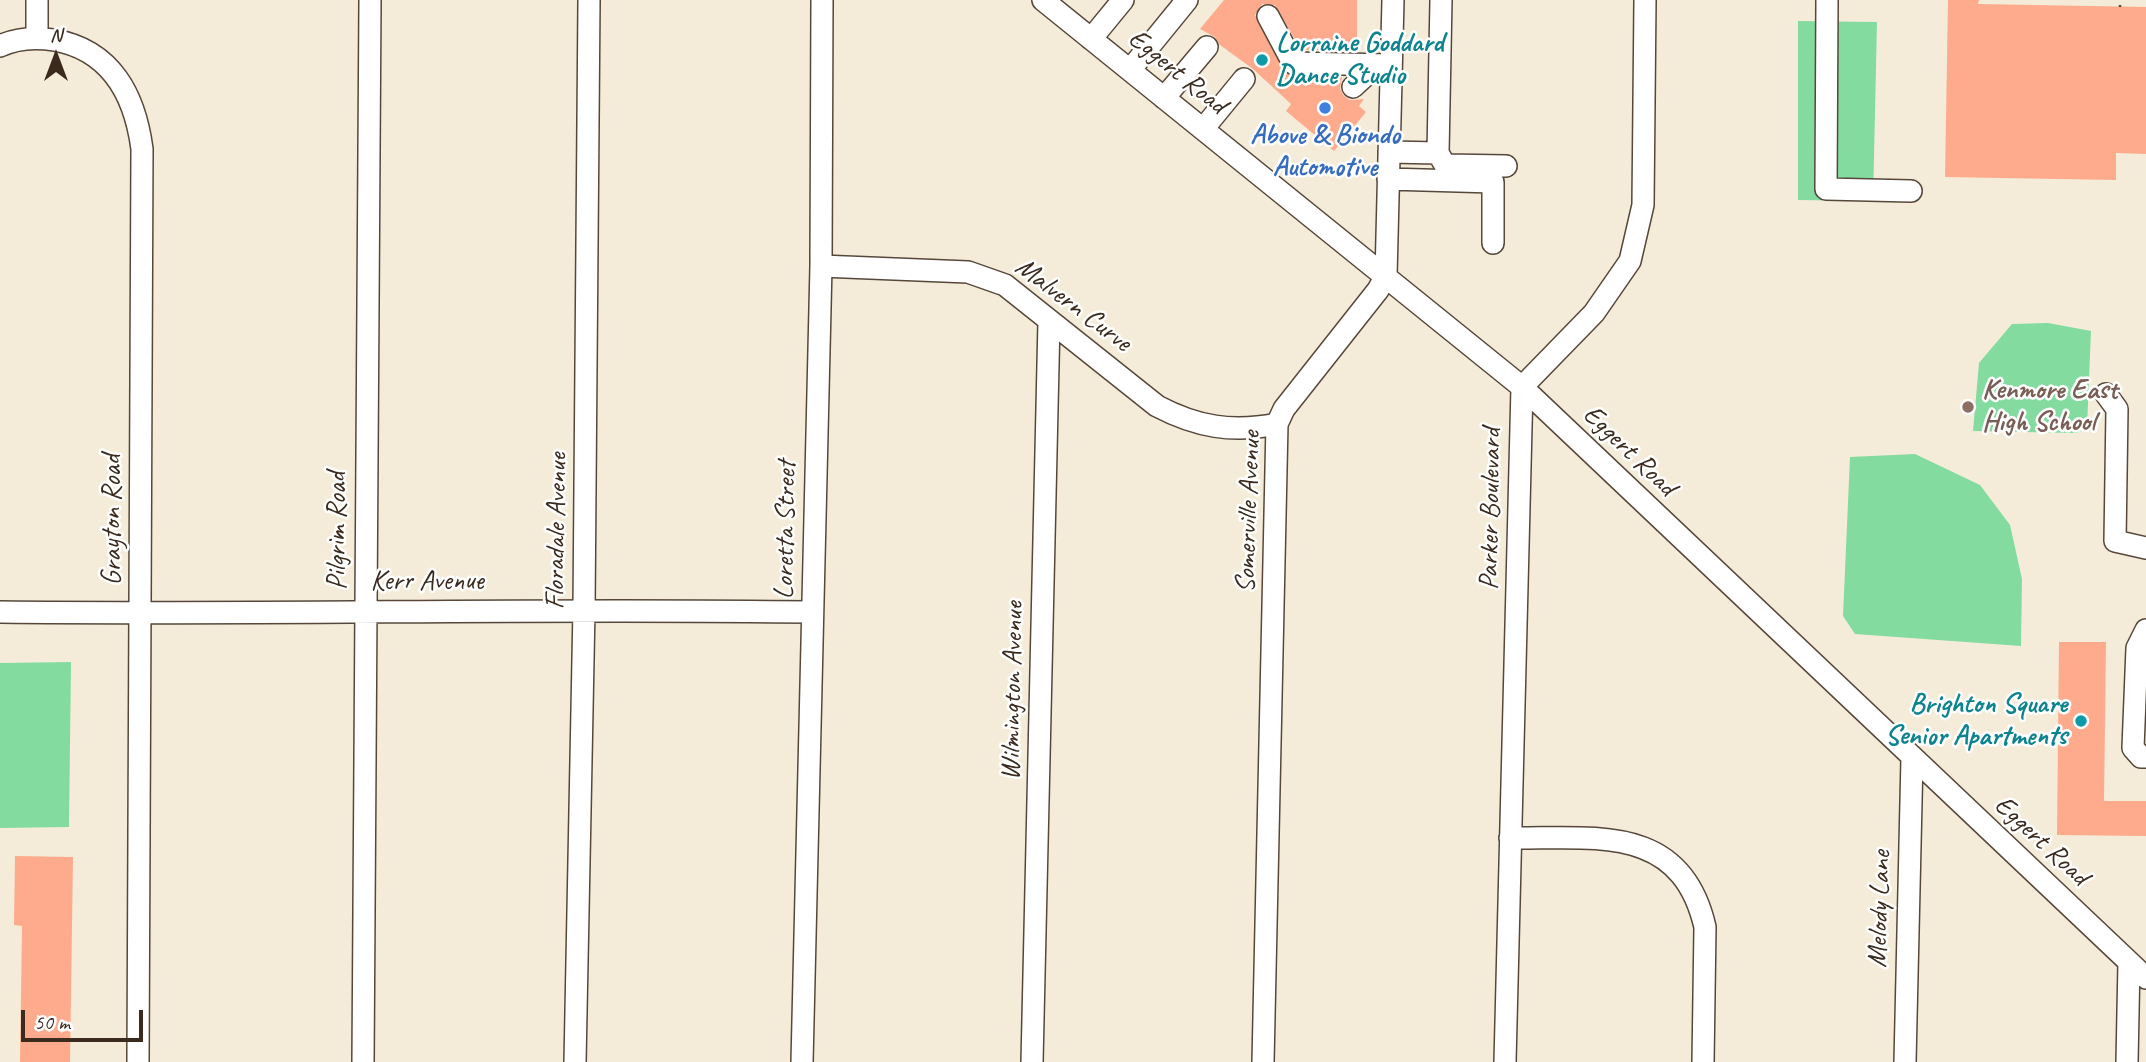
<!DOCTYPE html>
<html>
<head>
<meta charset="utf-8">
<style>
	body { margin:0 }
	#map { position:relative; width:2146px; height:1062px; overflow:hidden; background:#f4ecd8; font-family:Caveat,sans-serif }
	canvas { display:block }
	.north { position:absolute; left:21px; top:21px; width:70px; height:70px; -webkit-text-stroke:5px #fff; paint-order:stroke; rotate:0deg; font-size:19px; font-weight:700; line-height:28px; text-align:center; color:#3b2a1e }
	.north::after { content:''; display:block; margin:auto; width:24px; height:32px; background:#3b2a1e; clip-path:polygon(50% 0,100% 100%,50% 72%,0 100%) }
	.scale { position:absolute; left:21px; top:1010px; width:122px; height:32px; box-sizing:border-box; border:4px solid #3b2a1e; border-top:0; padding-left:9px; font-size:21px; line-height:24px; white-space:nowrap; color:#3b2a1e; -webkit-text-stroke:5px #fff; paint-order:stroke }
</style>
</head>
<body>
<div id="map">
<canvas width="2146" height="1062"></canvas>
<div class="north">N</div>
<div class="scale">50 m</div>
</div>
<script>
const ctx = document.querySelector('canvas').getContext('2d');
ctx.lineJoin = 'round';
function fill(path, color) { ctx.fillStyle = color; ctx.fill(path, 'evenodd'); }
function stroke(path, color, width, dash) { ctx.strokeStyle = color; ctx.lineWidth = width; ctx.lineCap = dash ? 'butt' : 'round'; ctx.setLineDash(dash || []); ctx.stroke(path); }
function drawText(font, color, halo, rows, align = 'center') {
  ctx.font = font + ' Caveat,sans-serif'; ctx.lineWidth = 5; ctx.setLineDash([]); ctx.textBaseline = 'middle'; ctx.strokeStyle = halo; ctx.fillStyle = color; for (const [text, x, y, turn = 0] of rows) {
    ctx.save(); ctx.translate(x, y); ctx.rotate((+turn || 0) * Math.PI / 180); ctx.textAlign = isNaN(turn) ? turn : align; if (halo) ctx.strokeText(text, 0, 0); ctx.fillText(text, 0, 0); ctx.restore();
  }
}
fill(new Path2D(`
	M1798,21L1877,22L1873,201L1798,200Z
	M2048,323L2091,331L2087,427L2076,433L1973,431L1979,363L2012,324Z
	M1915,454L1980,485L2010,525L2022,579L2021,646L1855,634L1843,616L1850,457Z
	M71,662L69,827L0,828V663Z`), '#83dba0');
fill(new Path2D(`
	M1224,0H1357V51L1301,50L1275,5L1262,4L1255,15L1286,74L1342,77L1340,89L1344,96L1350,100L1364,99L1359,106L1366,112L1334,151L1286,111L1291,104L1253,69L1220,45L1215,37L1200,29Z
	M1948,0H1979L1978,4L2146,7V154L2116,153V180L1945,177Z
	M2059,642H2106L2104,801H2146V836L2057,835Z
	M15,856L73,857L70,1062H20L22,926L14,925Z`), '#feaa8d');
const minor = new Path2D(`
	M1043,0L1522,387L2146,978
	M1827,0L1826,189L1911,191
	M1268,16L1293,63L1391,65
	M37,38V0
	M1091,39L1123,0
	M0,46C17,38 36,37 54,40C112,50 135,96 142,149L138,1062
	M1130,70L1187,0
	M1353,87L1377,65
	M1164,98L1207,47
	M1203,129L1244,79
	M1389,152L1438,153L1441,0
	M1438,153L1445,165L1506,166
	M1388,179L1493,182V243
	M821,266L968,272L1005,285L1157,406C1197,427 1232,433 1277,424
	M2106,394L2117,409L2115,541L2146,548
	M0,612C271,615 541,608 812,612
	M2146,630L2137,648L2133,748L2141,757H2146
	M1510,838C1595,839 1681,823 1705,927L1703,1062
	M363,1062L370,0
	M575,1062L584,609L589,0
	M802,1062L821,266L822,0
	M1032,1062L1049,321
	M1263,1062L1277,424L1284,409L1378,290L1386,276L1393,0
	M1505,1062L1522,387L1594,313L1630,261L1643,205L1645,0
	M1905,1062L1912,758
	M2127,1062L2129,962`);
stroke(minor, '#57473a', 24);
stroke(new Path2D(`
	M2120,7V0`), '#57473a', 2.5, [2, 5]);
stroke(minor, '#fff', 21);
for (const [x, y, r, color] of [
	[1262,60,7,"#0f9aa8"],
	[1325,108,7,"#3f7fe0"],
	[1968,407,7,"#8d6e63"],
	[2081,721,7,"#0f9aa8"]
]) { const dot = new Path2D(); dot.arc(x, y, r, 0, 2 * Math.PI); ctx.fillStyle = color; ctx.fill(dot); stroke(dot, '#fff', 2.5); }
drawText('bold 28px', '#0d838f', '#fff', [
	["Lorraine Goddard",1276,44],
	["Dance Studio",1276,76],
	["Brighton Square",2067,705,"right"],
	["Senior Apartments",2067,737,"right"]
], 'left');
drawText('28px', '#3b2a1e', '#fff', [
	["Eggert Road",1177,72,39],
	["Malvern Curve",1073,305,37],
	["Eggert Road",1629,451,44],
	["Parker Boulevard",1491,509,-89],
	["Somerville Avenue",1249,512,-88],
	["Grayton Road",113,520,-90],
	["Loretta Street",786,530,-89],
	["Pilgrim Road",338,531,-90],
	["Floradale Avenue",557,531,-89],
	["Kerr Avenue",427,582],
	["Wilmington Avenue",1013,691,-89],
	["Eggert Road",2041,841,43],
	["Melody Lane",1880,909,-88]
]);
drawText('bold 28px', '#366cbe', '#fff', [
	["Above & Biondo",1325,136],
	["Automotive",1325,168]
]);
drawText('bold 28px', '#785e54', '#fff', [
	["Kenmore East",1982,391],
	["High School",1982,423]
], 'left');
</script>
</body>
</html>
